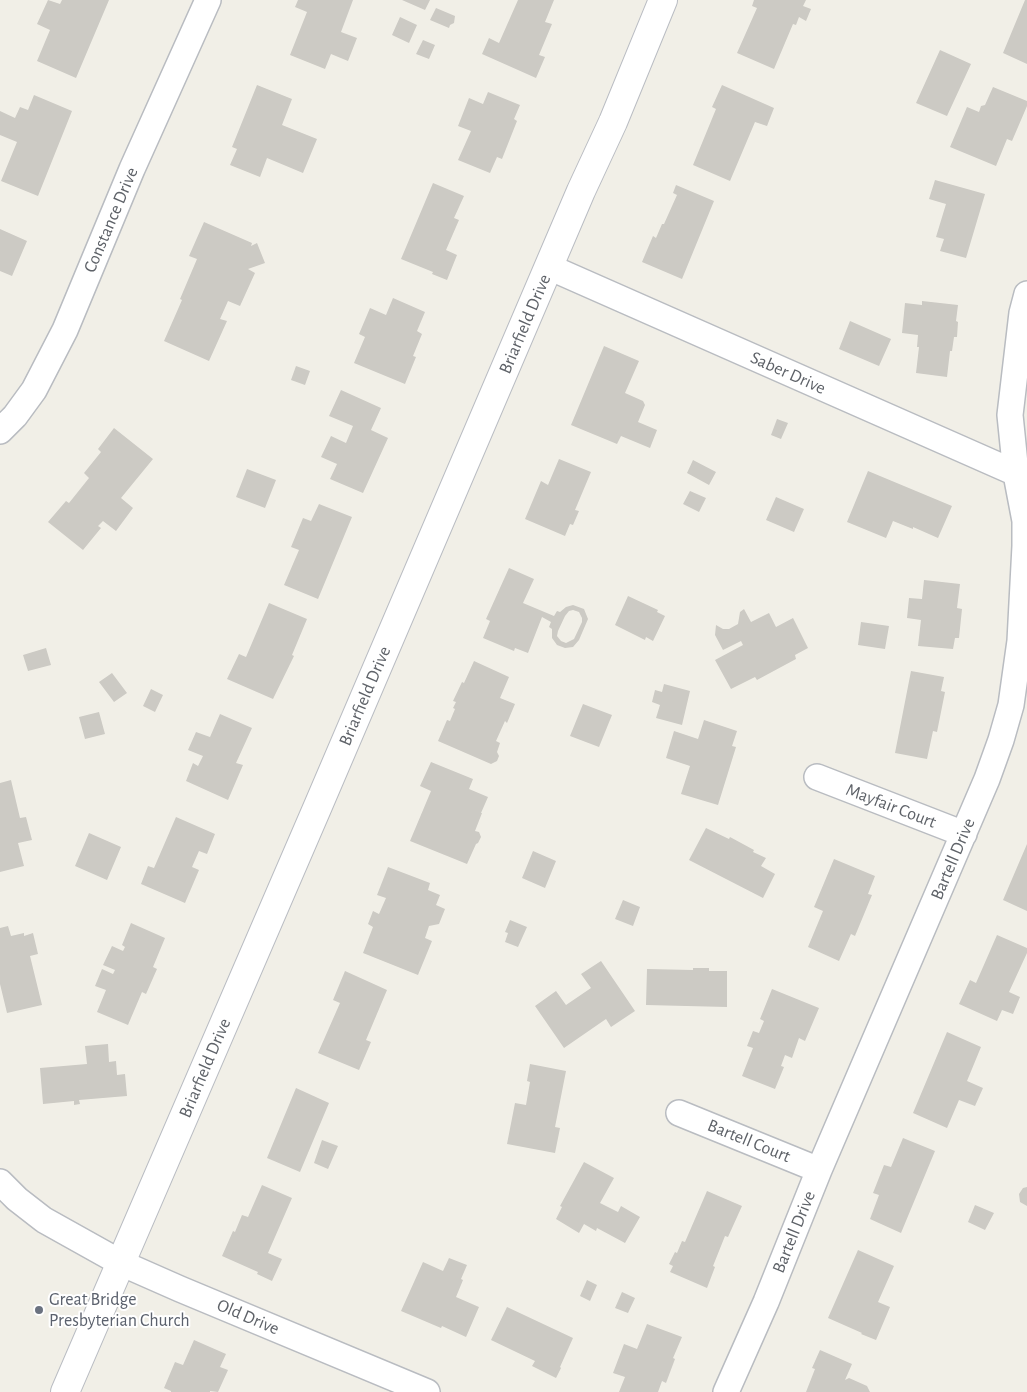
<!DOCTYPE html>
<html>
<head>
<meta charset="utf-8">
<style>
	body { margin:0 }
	canvas { display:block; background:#f1efe7 }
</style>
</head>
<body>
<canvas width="1027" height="1392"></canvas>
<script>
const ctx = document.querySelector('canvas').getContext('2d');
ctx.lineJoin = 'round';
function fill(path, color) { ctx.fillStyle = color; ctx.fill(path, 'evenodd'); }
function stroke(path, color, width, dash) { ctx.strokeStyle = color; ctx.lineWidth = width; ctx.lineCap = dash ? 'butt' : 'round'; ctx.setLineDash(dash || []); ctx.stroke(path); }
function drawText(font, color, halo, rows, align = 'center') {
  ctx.font = font + ' "Alegreya Sans",sans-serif'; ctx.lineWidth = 4; ctx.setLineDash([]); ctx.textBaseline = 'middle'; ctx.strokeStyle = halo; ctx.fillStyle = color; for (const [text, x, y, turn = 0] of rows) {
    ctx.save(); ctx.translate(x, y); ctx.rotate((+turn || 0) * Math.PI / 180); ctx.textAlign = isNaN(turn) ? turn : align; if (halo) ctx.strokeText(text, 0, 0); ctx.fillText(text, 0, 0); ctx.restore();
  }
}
fill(new Path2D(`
	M48,0L60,4L62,0H109L76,78L37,61L50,30L37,24Z
	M298,0H353L341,32L357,38L348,61L331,54L325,69L290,55L307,12L295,7Z
	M402,0H430L425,10Z
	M518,0H554L545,22L552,24L539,55L545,57L536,78L482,54L489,38L499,43Z
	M754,0H806L803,6L811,9L806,21L799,17L796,25L793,24L774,69L737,53L757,8L752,6Z
	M1025,0H1027V64L1003,53Z
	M436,8L455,16L454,23L450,25L449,28L430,20Z
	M400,17L417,25L409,43L392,35Z
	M423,40L435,45L429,59L416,54Z
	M940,50L971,64L947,116L916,103Z
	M257,85L292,99L282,125L317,139L303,173L267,158L260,177L230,165L237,149L232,147Z
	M722,85L774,108L767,126L755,122L730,181L693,165L716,109L712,107Z
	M993,87L1027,101V106L1012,141L1007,139L996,166L950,147L967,107L979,112L981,106L985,105Z
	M488,92L520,105L514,119L517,121L502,159L497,157L490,173L458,160L471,131L458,126L469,98L483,104Z
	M34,95L72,111L38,196L1,181L17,142L0,135V111L15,118L20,107L28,110Z
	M935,180L985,194L966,258L940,251L944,239L936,237L946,204L929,199Z
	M433,183L464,196L454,218L459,220L446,250L457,255L447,280L432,274L433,272L401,259Z
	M676,185L714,201L682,279L642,262L653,236L656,238L662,224H664L677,195L673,193Z
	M204,222L252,243L251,246L257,243L265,263L248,269L255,273L240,306L228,301L220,319L227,321L209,361L164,341L182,300L180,299L197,259L189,256Z
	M0,229L27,241L12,276L0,271Z
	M393,298L425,312L417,331L422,334L413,356L416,357L405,384L354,363L365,337L359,334L370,308L386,315Z
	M922,301L958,305L956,321L958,322L957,337H954L952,351H950L947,377L916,373L919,347H917L918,335L902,333L905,303L922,305Z
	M850,321L891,339L879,366L839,349Z
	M604,346L639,361L625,393L643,401L645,405L638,422L657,430L650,448L621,436L617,444L571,425Z
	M296,366L310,371L305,385L291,380Z
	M341,390L381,408L371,430L388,438L363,493L330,479L337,464L321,457L331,436L346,443L353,426L329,416Z
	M777,419L788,423L781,439L771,435Z
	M114,428L153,459L121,498L133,508L116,531L103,521L98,526L101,528L83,550L48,522L66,501L69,503L89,478L84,473L101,452L98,449Z
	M559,459L591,472L575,510L579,511L573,525L570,524L565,536L525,519L541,481L548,485Z
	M693,460L716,472L709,485L687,473Z
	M247,469L276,480L265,508L236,497Z
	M868,471L952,506L938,538L913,527V529L893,521L886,538L847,522Z
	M690,491L706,498L699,512L683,504Z
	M776,497L804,509L794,532L766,520Z
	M319,504L352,517L318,599L284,585L299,550L291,547L303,518L311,521Z
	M509,568L534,579L523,603L554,616L557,611L560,612L566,607L573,605L584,609L588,619L579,640L573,647L565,648L557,645L552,638V629L549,627L551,622L542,617L528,653L515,648L514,651L483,638L490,621L486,619ZM573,610L579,612L582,618V622L574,639L566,643L561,641L557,636L558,631L565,616L569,611Z
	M924,580L960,584L957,608L962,609L959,638H955L953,649L918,646L921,620L907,618L909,598L922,599Z
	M628,596L658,610L657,612L665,616L653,641L646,637L645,640L615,625Z
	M269,603L307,619L292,655L294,656L273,699L227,679L239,654L246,657Z
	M744,609L751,622L769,613L776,627L793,618L808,648L795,655L796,659L757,680L755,677L731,689L715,660L743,645L741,641L723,650L715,635L716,625L723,629H729L738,624L740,612Z
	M861,622L889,626L885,649L858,645Z
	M46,648L51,665L28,671L23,655Z
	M474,661L509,677L500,698L515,704L507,723L505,721L496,741L500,743L497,752L499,756L497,761L491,764L438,741L447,720L450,721L455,709L453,708L456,702L453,701L462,682L464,683Z
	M911,671L944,677L941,691L945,692L937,732L933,731L927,759L895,753Z
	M112,673L127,693L114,702L99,682Z
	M664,684L690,691L682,725L656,718L660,705L652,702L655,690L662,692Z
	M151,689L163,695L155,712L143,706Z
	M583,704L612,715L599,747L570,736Z
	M99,712L105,734L85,739L79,717Z
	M220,714L252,728L236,763L243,765L228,800L186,781L193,763L198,766L203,756L188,750L196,732L210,737Z
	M704,720L737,731L732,746L736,747L718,805L681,794L690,766L666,758L674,731L698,739Z
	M431,762L473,779L469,789L488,797L481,813H482L475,831L479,832L481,837L478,843L476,844L467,864L410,841L431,791L420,786Z
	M11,780L20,818L26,817L32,840L18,843L24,866L0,872V783Z
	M176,817L215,834L207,854L199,851L192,867L199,870L185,903L141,884L148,866L154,868Z
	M706,828L729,839L730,837L754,850L753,852L766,858L761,866L775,874L763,898L689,860Z
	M89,833L121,847L107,880L75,866Z
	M1027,844V911L1003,900Z
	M533,851L556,861L545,888L522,878Z
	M834,859L875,876L868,894L872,895L855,936L851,934L839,961L808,947L823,911L814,907Z
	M388,867L430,883L428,890L440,895L436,905L445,909L439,924L429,926L425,938L432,941L418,975L363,953L373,927L368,924L373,911L379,914L386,898L377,895Z
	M623,900L640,907L633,926L615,919Z
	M510,920L527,927L518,947L505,942L508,933L505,932Z
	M131,923L165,938L153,967L157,969L146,994L142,992L128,1025L97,1012L106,990L95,986L102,969L113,974L115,970L103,965L112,946L123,951L125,947L122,945Z
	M8,926L11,936L24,933V936L33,933L38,954L30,956L42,1005L7,1013L0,984V928Z
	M997,935L1027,948V953L1009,992L1020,997L1013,1014L1002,1010L997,1021L959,1004L970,980L976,983Z
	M601,961L635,1011L611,1027L606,1019L564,1048L535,1006L556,991L566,1005L591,988L581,974Z
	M693,968H709V971H727V1007L646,1005L647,969L693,970Z
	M345,971L387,990L366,1040L371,1042L359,1070L318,1053L340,1003L333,1000Z
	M772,989L819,1008L805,1041L799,1038L792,1058L785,1055L781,1066L784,1067L775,1089L742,1076L753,1048L747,1046L753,1031L759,1033L764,1021L760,1019Z
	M947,1032L981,1047L967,1081L983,1088L975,1106L959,1100L947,1128L913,1113Z
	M108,1044L109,1062L116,1061L117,1075L125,1074L127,1096L79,1100L80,1104L74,1105V1101L43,1104L40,1068L87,1064L85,1046Z
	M530,1064L566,1071L555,1127L560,1128L555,1153L507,1144L515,1103L526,1105L530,1082L527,1081Z
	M296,1088L329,1103L300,1172L267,1158Z
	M903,1138L935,1151L901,1233L870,1219L879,1195L873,1193L884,1165L891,1167Z
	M322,1140L338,1146L328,1169L314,1163Z
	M584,1162L614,1178L600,1203L618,1212L621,1206L640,1217L625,1243L597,1228L596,1231L584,1224L579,1233L556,1219L562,1207L560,1206Z
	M262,1185L292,1198L268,1253L282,1259L272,1281L257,1274L258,1272L222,1256L233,1231L235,1232L242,1215L248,1217Z
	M1027,1187V1206L1020,1202L1019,1194L1023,1188Z
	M707,1191L742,1206L728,1237L725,1236L713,1266L715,1267L707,1288L670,1272L673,1266L669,1264L675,1252L677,1253L682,1241L685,1242Z
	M975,1205L994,1213L985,1230L968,1222Z
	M858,1250L894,1266L878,1302L890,1307L876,1340L861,1334L862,1333L828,1318Z
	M449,1258L467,1265L461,1279L463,1280L456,1297L479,1307L466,1337L442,1326L441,1328L401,1311L423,1262L443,1271Z
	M587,1280L597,1285L590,1301L580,1296Z
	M622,1292L635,1298L628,1313L615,1308Z
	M507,1307L573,1338L560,1367L561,1368L556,1378L532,1366L535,1361L491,1340Z
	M647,1324L682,1337L673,1358L675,1359L666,1383L662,1381L658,1392H619L625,1377L613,1373L624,1344L637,1349Z
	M194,1340L226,1354L220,1367L228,1370L218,1392L210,1391V1392H171V1391L164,1388L175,1362L183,1365Z
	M820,1350L852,1364L845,1380L849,1378L867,1386L870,1392H806L815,1369L812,1368Z`), '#cccac4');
const street = new Path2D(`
	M549,267L1027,478
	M0,431L15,416L34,390L65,330L132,169L208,0
	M817,777L964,834
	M679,1113L819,1170
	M0,1182L17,1199L44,1220L121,1263L180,1289L427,1392
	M726,1392L766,1302L819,1170L987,779L1001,740L1011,705L1020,641L1025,546V521L1016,474L1010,415L1022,313L1027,294`);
const secondary = new Path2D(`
	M65,1392L318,806L581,191L613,122L663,0`);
stroke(street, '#b9bcc1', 28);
stroke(secondary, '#babdc3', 30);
stroke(street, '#fff', 25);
stroke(secondary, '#fff', 28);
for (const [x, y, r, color] of [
	[39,1310,5,"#6b7280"]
]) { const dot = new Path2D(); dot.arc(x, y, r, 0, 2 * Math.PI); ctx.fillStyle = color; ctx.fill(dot); stroke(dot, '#fff', 2); }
drawText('18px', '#5e6268', '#fff', [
	["Constance Drive",111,220,-67],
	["Briarfield Drive",525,324,-67],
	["Saber Drive",788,373,24],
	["Briarfield Drive",365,696,-67],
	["Mayfair Court",891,806,21],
	["Bartell Drive",953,859,-67],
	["Briarfield Drive",205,1068,-67],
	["Bartell Court",749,1141,22],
	["Bartell Drive",794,1232,-68],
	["Old Drive",248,1317,23]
]);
drawText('18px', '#5b616d', '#fff', [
	["Great Bridge",49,1300],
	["Presbyterian Church",49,1321]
], 'left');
</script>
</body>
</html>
